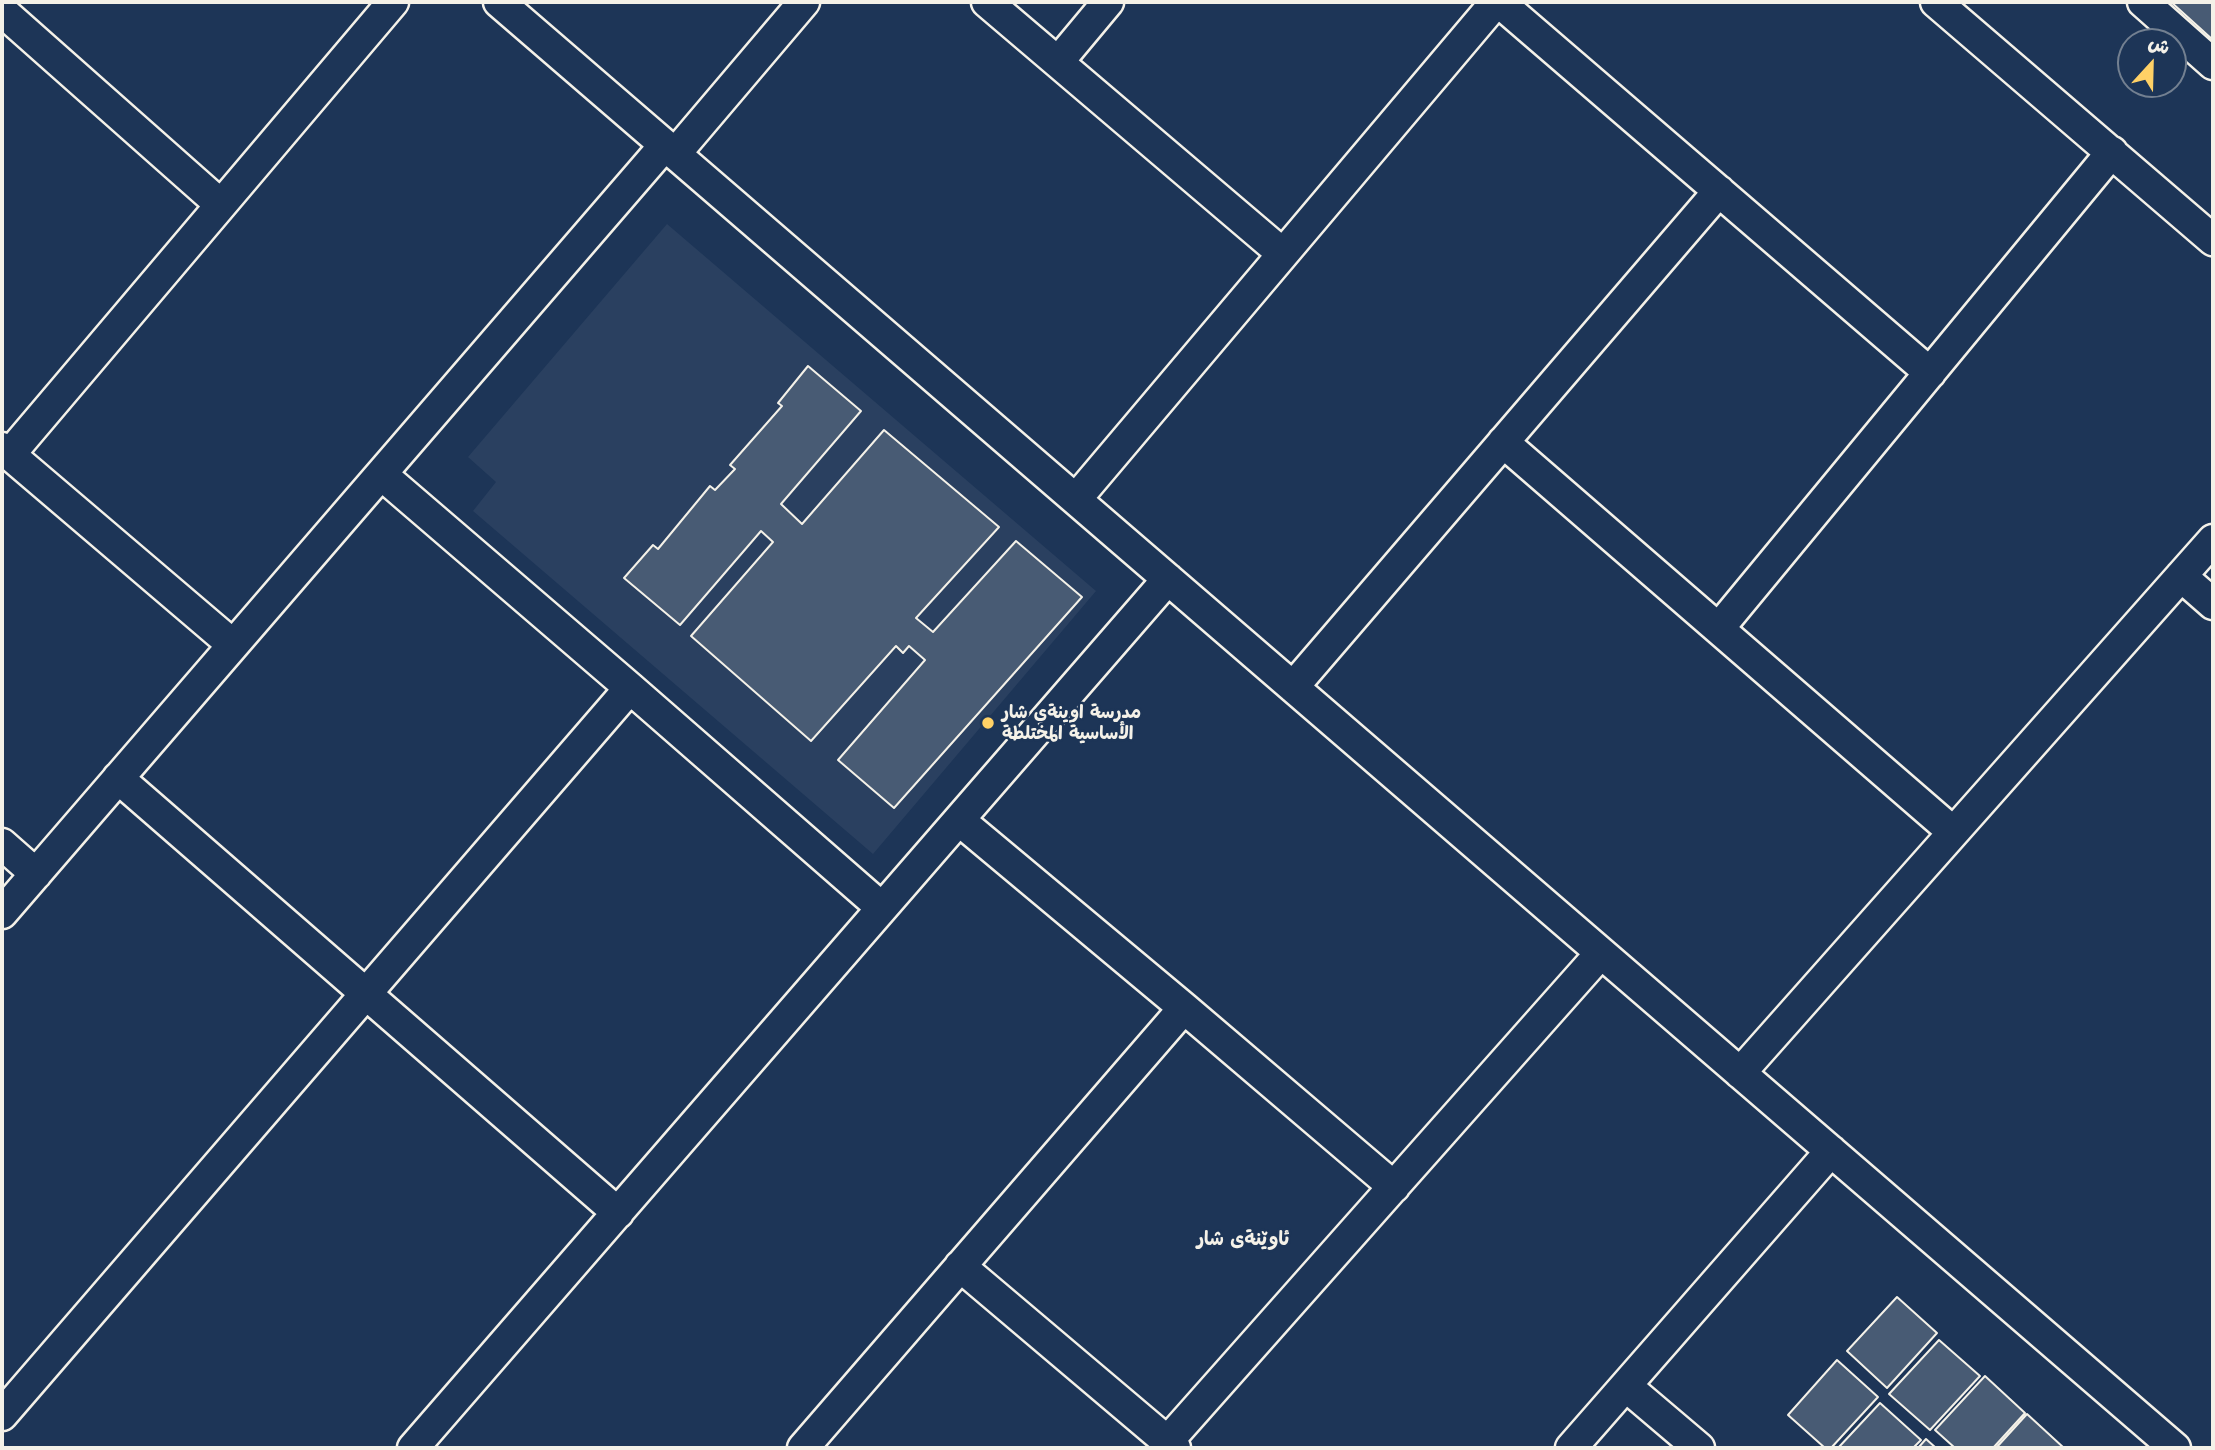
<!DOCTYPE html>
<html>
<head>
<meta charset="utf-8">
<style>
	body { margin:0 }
	#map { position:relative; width:2215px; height:1450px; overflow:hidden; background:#1d3557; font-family:"Shantell Sans","Playpen Sans Arabic",sans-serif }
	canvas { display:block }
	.frame { position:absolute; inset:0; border:4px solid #f4f1e8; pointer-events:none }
	.north { position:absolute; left:2117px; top:28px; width:70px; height:70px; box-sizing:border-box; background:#1d3557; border:2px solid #738091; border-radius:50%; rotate:22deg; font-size:19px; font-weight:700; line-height:28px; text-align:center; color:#f4f1e8 }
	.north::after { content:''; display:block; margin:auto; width:24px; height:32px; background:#ffd166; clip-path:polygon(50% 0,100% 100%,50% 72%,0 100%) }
</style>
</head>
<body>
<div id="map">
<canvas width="2215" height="1450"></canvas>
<div class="frame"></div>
<div class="north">ش</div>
</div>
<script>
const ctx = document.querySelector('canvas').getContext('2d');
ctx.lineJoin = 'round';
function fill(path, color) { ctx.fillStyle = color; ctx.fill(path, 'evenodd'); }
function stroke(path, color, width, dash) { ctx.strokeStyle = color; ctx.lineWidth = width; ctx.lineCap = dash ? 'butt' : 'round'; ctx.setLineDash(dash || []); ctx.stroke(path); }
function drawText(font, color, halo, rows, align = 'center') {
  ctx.font = font + ' "Shantell Sans","Playpen Sans Arabic",sans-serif'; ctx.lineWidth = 5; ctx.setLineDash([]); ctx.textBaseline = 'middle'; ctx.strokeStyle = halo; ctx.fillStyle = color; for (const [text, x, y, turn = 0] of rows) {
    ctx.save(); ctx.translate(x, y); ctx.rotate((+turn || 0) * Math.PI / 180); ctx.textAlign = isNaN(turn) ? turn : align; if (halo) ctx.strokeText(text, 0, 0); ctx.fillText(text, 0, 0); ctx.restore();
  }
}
fill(new Path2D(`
	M667,224L1096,591L873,854L473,511L496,482L468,457Z`), '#2a4060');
const building = new Path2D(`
	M2171,2H2213V40Z
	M808,366L861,411L781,504L802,524L884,430L999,527L916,618L933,632L1016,541L1082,597L894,808L838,760L925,660L909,646L903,653L896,646L811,741L691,636L773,542L761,531L680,625L624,578L653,545L658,549L710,486L715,490L735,469L730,465L782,406L778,403Z
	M1897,1297L1937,1333L1887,1388L1847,1351Z
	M1939,1340L1980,1376L1930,1430L1889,1394Z
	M1837,1360L1878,1397L1831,1448H1825L1788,1415Z
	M1985,1376L2025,1413L1993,1448H1955L1935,1430Z
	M1880,1403L1921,1440L1913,1448H1838Z
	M2027,1414L2064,1448H1996Z
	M1926,1439L1936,1448H1918Z`);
fill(building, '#485b74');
stroke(building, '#f4f1e8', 2);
const minor = new Path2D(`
	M499,2L2175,1448
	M987,2L1283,254
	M1499,2L1930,373
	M1936,2L2213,240
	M2143,2L2213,64
	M2,11L221,205
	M1058,62L1108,2
	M675,154L804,2
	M1503,442L1953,832
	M2,448L233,645
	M10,454L393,2
	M381,474L630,688L882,908
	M1076,499L1496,2
	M2181,576L2213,604
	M1719,628L2112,152
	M1293,687L1719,191
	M118,778L618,1213
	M959,820L1184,1008L1394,1187
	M2,844L36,874
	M2,913L665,145
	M1740,1073L2213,540
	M960,1266L1175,1448
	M1626,1386L1699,1448
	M2,1415L630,688
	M1167,1442L1601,953
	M413,1448L1168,579
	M803,1448L1184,1008
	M1571,1448L1831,1151`);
stroke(minor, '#f4f1e8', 35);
stroke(minor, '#1d3557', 30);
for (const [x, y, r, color] of [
	[988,723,7,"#ffd166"]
]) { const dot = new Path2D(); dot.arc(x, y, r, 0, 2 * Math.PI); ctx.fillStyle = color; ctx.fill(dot); stroke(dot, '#1d3557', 2.5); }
drawText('bold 18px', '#f4f1e8', '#1d3557', [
	["مدرسة اوينةي شار",1002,713],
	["الأساسية المختلطة",1002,734]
], 'left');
drawText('bold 19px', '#f4f1e8', '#1d3557', [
	["ئاوێنةی شار",1243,1240]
]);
</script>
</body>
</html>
